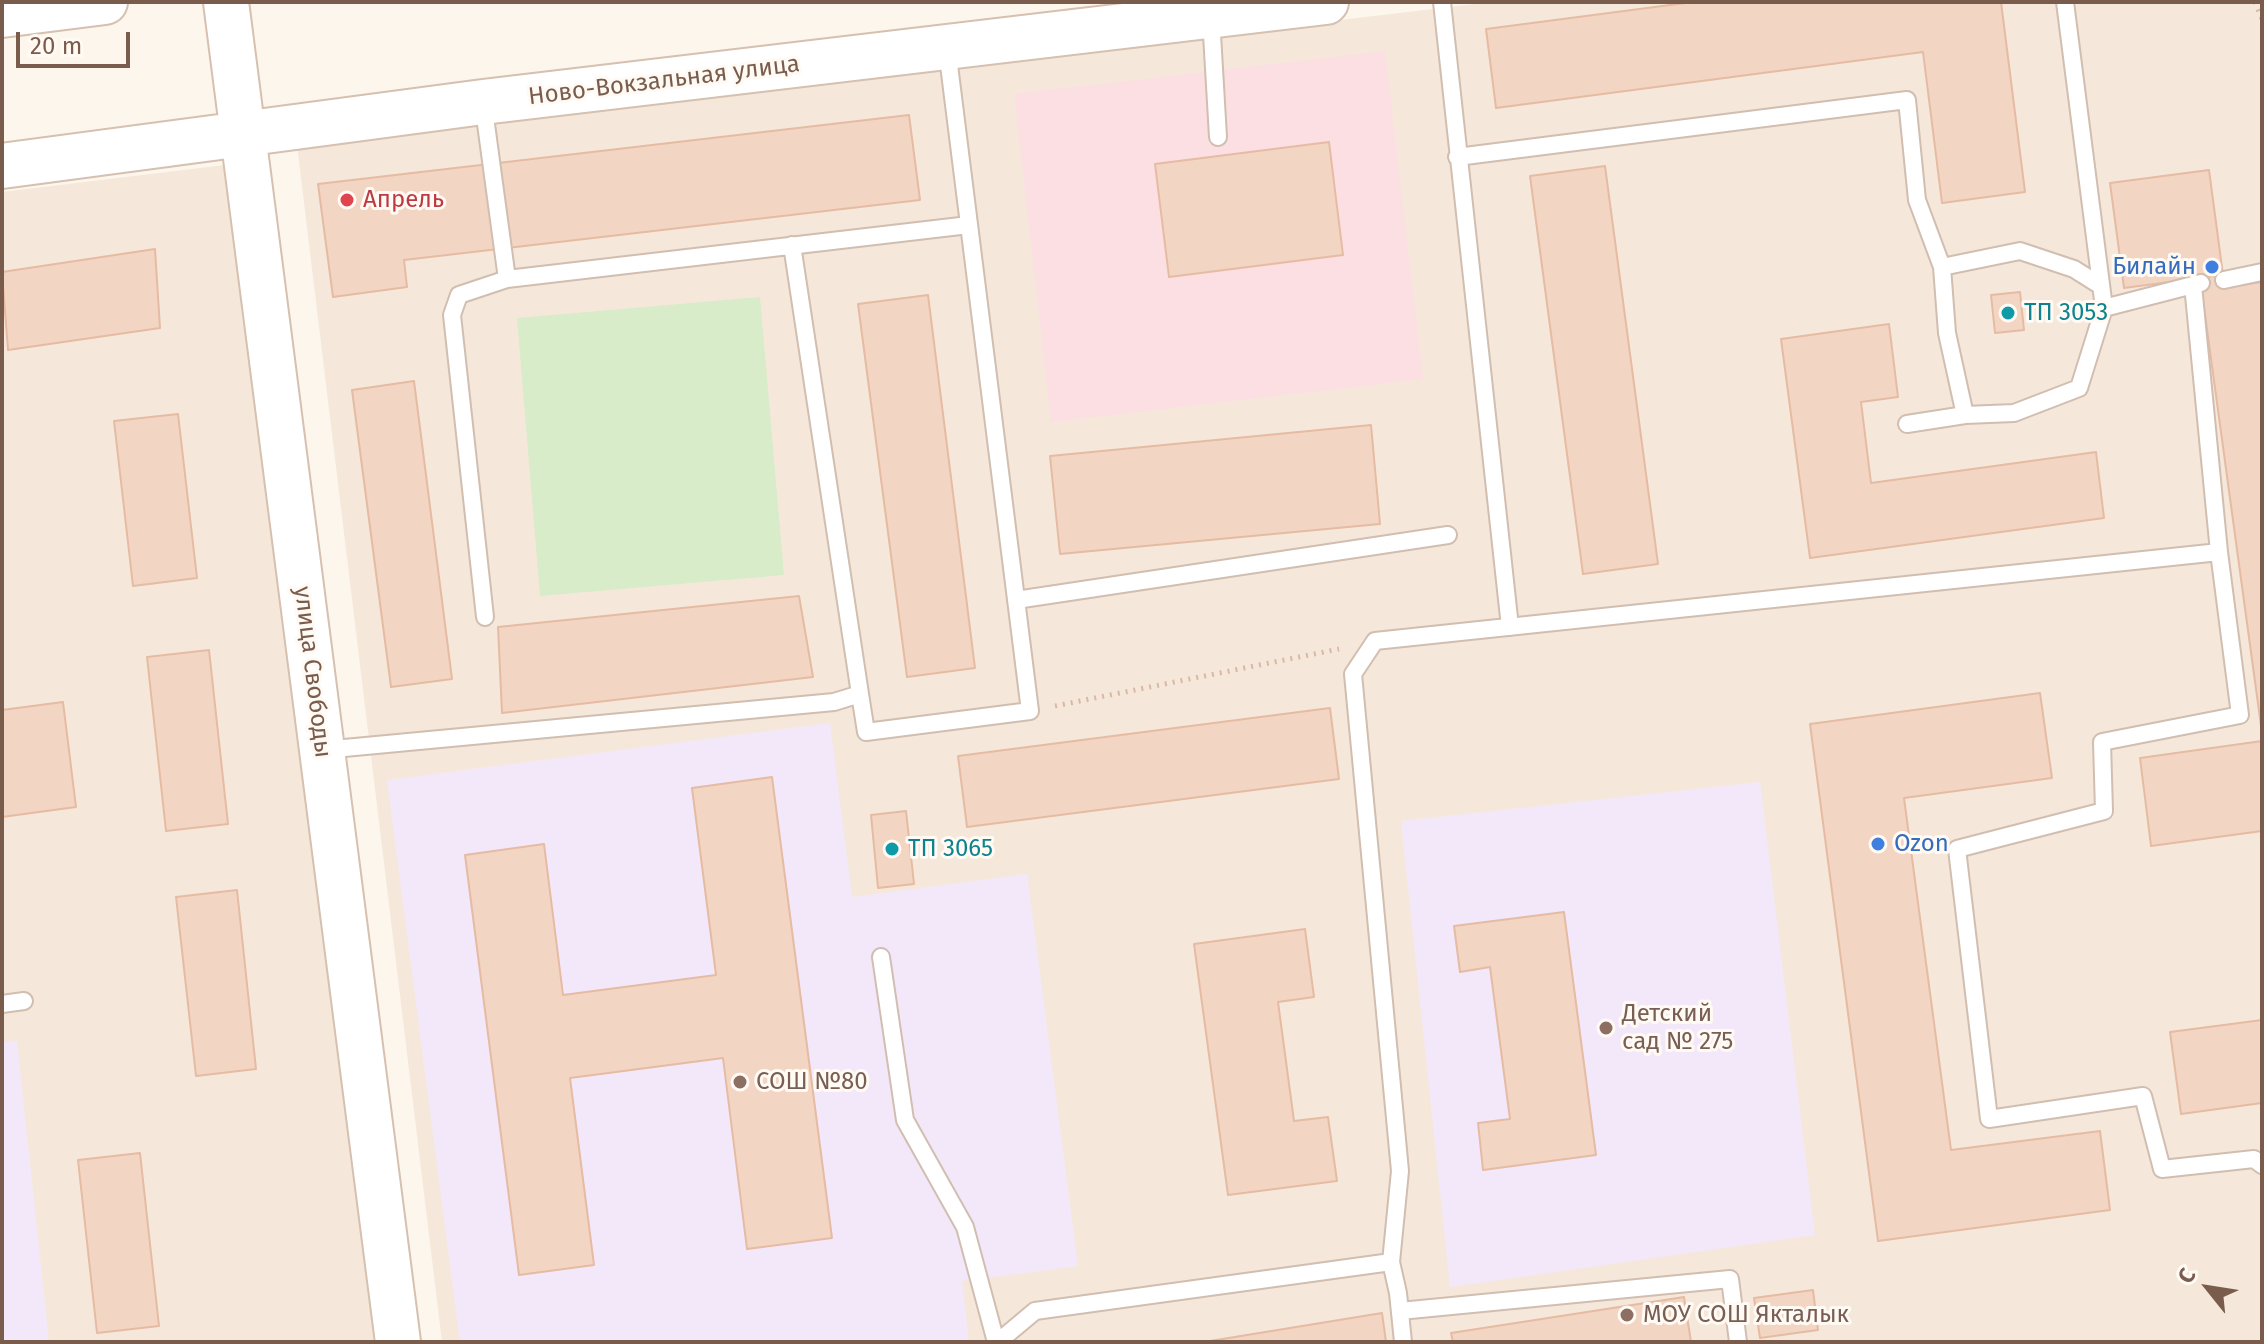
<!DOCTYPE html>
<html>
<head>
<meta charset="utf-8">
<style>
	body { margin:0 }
	#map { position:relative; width:2264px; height:1344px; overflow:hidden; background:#fdf6ec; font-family:"Fira Sans",sans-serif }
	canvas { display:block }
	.frame { position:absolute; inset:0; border:4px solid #7a5c4d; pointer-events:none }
	.north { position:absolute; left:2168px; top:1248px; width:80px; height:80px; -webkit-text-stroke:6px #fffaf3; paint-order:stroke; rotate:300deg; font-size:22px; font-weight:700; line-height:32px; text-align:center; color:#7a5c4d }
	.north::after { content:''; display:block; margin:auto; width:28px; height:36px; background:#7a5c4d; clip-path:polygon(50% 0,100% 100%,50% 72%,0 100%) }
	.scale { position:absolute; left:16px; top:32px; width:114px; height:36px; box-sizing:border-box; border:4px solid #7a5c4d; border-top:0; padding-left:10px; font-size:24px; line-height:28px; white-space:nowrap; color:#7a5c4d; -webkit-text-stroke:6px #fffaf3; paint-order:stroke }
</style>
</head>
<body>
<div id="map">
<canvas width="2264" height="1344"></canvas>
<div class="frame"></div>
<div class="north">С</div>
<div class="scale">20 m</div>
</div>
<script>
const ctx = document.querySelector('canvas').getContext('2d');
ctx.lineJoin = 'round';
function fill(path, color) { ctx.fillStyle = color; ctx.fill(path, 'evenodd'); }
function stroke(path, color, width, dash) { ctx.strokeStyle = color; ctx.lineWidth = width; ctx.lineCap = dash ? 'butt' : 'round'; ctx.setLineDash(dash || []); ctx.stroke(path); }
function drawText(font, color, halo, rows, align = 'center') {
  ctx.font = font + ' "Fira Sans",sans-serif'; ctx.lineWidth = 6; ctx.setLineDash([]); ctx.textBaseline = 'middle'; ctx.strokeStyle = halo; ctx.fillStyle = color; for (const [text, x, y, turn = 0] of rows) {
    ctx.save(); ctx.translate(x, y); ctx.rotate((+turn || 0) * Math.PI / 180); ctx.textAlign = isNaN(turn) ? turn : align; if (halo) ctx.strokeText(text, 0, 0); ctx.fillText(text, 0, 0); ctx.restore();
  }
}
fill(new Path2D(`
	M1491,2H2262V1342H442L297,145Z
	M241,163L398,1342H2V192Z`), '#f5e8da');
fill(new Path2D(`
	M830,723L852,897L1027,874L1078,1266L962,1281L969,1342H460L387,780Z
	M1760,782L1815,1235L1450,1287L1401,821Z
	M17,1041L49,1342H2V1042Z`), '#f3e8fa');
fill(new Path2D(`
	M1385,51L1423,379L1051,422L1014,94Z`), '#fbdfe3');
fill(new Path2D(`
	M760,297L784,575L540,596L517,318Z`), '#d8ecc9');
const building = new Path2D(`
	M1693,2H2001L2025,192L1942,203L1923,52L1496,108L1486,29Z
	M909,115L920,200L404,260L407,287L333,297L318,184Z
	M1329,142L1343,255L1169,277L1155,164Z
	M1605,166L1658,564L1583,574L1530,176Z
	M2209,170L2223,275L2124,288L2110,183Z
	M155,249L160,328L8,350L2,272Z
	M2223,275L2225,287L2262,282V733L2200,278Z
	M2020,292L2024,330L1995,333L1991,295Z
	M928,295L975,668L907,677L858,304Z
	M1889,324L1898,397L1861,402L1871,483L2096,452L2104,518L1810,558L1781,339Z
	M414,381L452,679L391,687L352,390Z
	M178,414L197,578L133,586L114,421Z
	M1371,425L1380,524L1060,554L1050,456Z
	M799,596L813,677L502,713L498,627Z
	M209,650L228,824L166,831L147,657Z
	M2040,693L2052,778L1904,798L1951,1150L2100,1131L2110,1210L1878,1241L1810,724Z
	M63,702L76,807L2,817V710Z
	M1330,708L1339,779L967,827L958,756Z
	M2262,741V831L2151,846L2140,758Z
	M772,777L832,1238L747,1249L723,1058L570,1078L594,1265L519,1275L465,855L544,844L563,995L716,975L692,788Z
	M906,811L914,884L878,888L871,815Z
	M237,890L256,1069L196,1076L176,897Z
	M1564,912L1596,1155L1483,1170L1478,1123L1510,1119L1490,967L1460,972L1454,926Z
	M1305,929L1314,997L1278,1002L1294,1121L1328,1117L1337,1181L1228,1195L1194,944Z
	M2262,1020V1103L2181,1114L2170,1032Z
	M140,1153L159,1326L97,1333L78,1160Z
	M1813,1290L1818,1330L1760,1338L1754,1298Z
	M1684,1297L1691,1342H1453L1451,1333Z
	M1382,1313L1386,1342H1204Z`);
fill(building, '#f3d5c3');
stroke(building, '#e6bba3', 2);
const service = new Path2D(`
	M1442,2L1510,627
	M2065,2L2104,308L2193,285
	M1211,17L1218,137
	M483,102L507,279
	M1457,157L1907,100L1917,200L1942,267
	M2224,280L2262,272
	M2201,283L2193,285L2219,552L2240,715L2102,742L2104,811L1957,849L1989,1119L2143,1096L2162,1169L2254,1159L2262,1165
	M2101,286L2074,269L2020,251L1942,267L1947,333L1965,415L2014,413L2079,388L2104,308
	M1907,424L1965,415
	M1016,600L1448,535
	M485,617L452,315L459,295L507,279L969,225
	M860,694L866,732L1030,711L947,49
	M323,750L834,702L860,694L792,245
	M881,957L905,1120L965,1227L996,1342
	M2,1004L24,1001
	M1391,1262L1400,1171L1353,674L1375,641L2219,552
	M1400,1311L1730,1279L1738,1342
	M998,1342L1035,1311L1391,1262L1398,1293L1403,1342`);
const secondary = new Path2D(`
	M226,2L398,1342
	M2,15L105,2
	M2,166L483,102L1326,2`);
stroke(service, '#d1beb0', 20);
stroke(secondary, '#d6c0b0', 48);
stroke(new Path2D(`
	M2255,2L2262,19
	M1055,706L1339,649`), '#d9b8a5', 5, [2, 6]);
stroke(service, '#fff', 16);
stroke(secondary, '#fff', 44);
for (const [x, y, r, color] of [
	[347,200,8,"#e0444e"],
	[2212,267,8,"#3f7fe0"],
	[2008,313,8,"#0f9aa8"],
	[1878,844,8,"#3f7fe0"],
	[892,849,8,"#0f9aa8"],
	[1606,1028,8,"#8d6e63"],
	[740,1082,8,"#8d6e63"],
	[1627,1315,8,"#8d6e63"]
]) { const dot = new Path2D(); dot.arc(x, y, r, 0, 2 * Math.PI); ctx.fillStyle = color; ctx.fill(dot); stroke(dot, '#fffaf3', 3); }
drawText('24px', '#7a5c4d', '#fffaf3', [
	["Ново-Вокзальная улица",664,81,-7],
	["улица Свободы",312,672,83]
]);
drawText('24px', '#be3a42', '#fffaf3', [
	["Апрель",363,200]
], 'left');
drawText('24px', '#366cbe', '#fffaf3', [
	["Билайн",2196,267],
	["Ozon",1894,844,"left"]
], 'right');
drawText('24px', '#0d838f', '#fffaf3', [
	["ТП 3053",2024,313],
	["ТП 3065",908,849]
], 'left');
drawText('24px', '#785e54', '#fffaf3', [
	["Детский",1622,1014],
	["сад № 275",1622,1042],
	["СОШ №80",756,1082],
	["МОУ СОШ Якталык",1643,1315]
], 'left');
</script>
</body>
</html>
